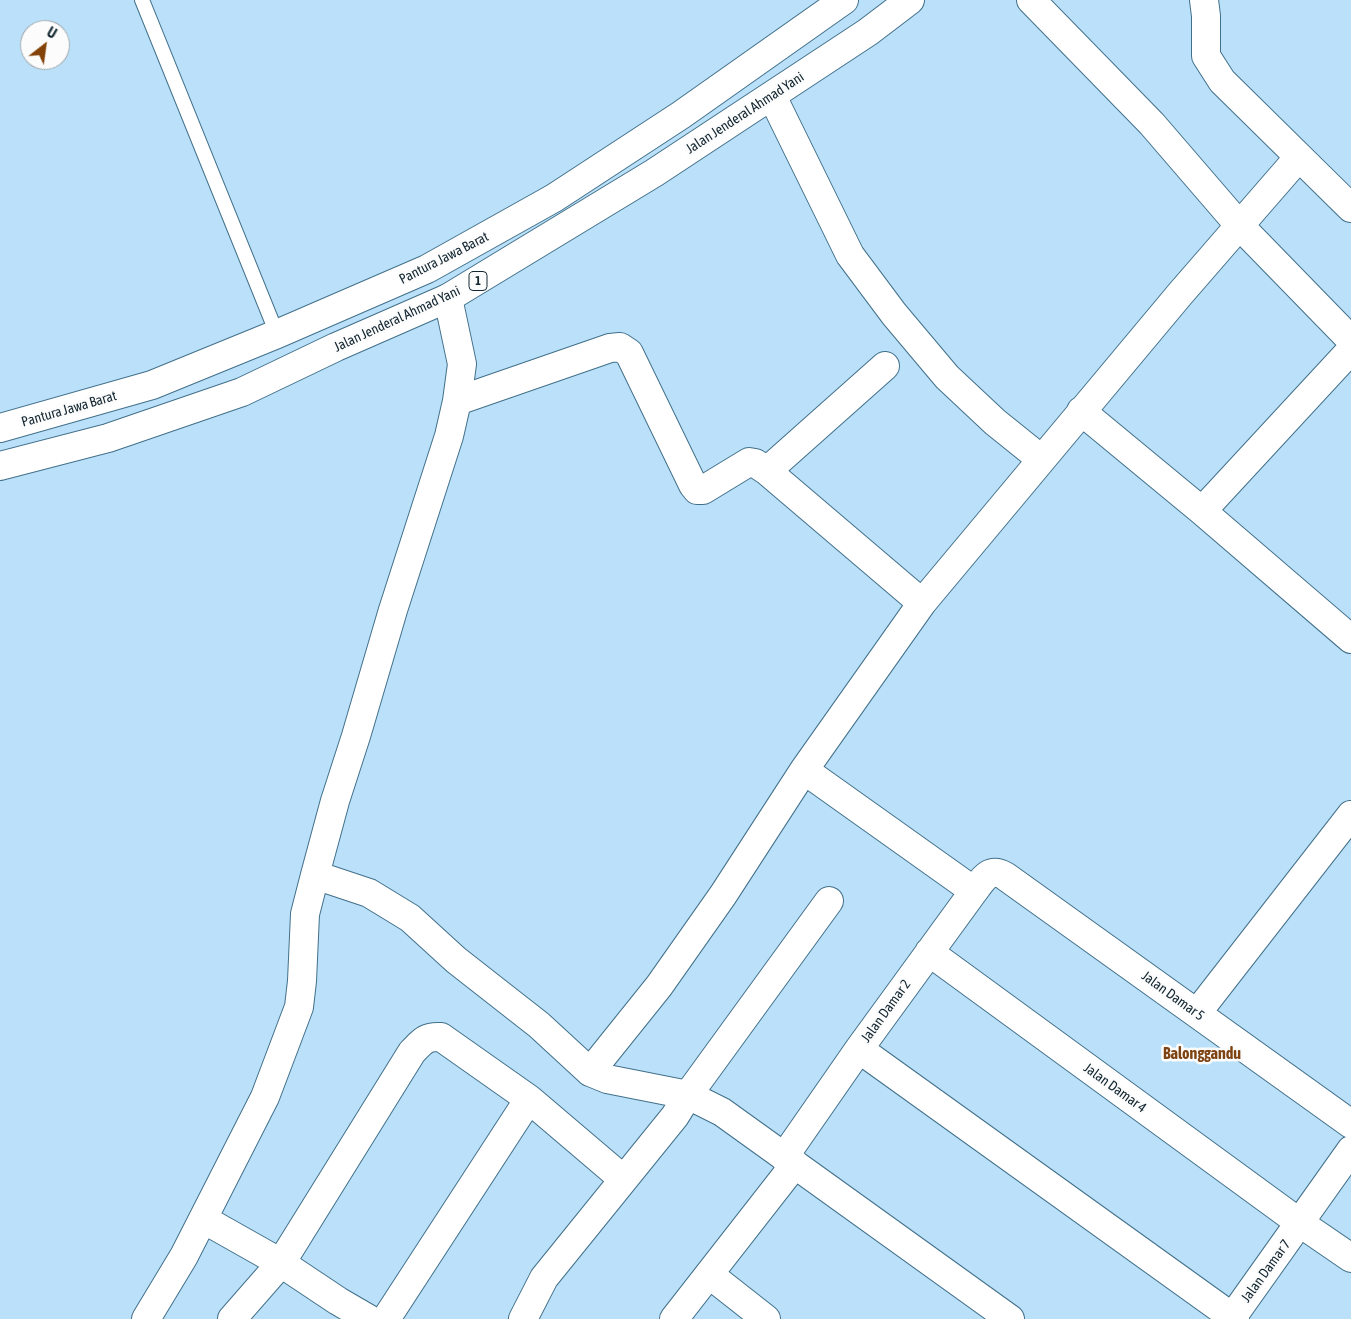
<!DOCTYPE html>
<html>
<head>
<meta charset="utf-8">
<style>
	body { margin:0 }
	#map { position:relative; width:1351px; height:1319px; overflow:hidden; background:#bae1f9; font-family:"Asap Condensed",sans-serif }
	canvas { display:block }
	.north { position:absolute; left:20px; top:20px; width:50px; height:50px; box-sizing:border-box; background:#fcfcfc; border:1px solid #9ea6ab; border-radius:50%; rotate:30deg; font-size:14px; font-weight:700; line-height:20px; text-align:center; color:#122631 }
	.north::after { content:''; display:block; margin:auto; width:18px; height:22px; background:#824208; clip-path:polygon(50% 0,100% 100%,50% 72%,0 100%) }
</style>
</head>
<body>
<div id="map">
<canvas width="1351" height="1319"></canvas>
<div class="north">U</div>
</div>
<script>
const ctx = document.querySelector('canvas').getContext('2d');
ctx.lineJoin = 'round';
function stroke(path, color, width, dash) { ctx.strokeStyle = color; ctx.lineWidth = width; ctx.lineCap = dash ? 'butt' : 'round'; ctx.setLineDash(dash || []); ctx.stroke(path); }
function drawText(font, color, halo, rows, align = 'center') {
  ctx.font = font + ' "Asap Condensed",sans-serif'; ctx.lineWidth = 5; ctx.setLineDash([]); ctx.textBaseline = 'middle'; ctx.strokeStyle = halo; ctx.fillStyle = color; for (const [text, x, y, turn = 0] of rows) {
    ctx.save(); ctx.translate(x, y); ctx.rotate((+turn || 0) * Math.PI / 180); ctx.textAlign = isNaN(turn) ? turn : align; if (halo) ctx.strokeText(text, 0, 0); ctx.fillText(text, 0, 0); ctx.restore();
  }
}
const lane = new Path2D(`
	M142,0L277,334`);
const street = new Path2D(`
	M1031,0L1152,124L1239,225L1351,340
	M1204,0L1206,16V56L1222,81L1351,208
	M772,96L850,255L894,314L947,377L995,422L1041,459
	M457,401L610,348L620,347L629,353L693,485L697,490H703L749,462L755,463L767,471L922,603
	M1081,411L1202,511L1351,639
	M767,471L885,366
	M1202,511L1351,350
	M804,770L974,891
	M315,875L369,893L410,918L456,960L539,1025L590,1072L607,1079L688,1095L722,1112L1010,1319
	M929,952L1300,1223L1351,1258
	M1197,1013L1351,815
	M859,1049L1235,1319
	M590,1072L659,986L723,895L804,770L922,603L1180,294L1299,157
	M784,1157L859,1049L974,891C983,879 989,867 1005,876L1351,1124
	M203,1219L281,1263L412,1052C422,1042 425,1036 441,1037L529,1099L623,1179
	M710,1275L766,1319
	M146,1319L184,1256L265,1097L299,1007L302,981L305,914L315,875L335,801L356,736L393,610L449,436L457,401L462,364L448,298
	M232,1319L281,1263L338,1301L369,1319
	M386,1319L529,1099
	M523,1319L544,1278L675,1116L688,1095L829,901
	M674,1319L795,1164
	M1231,1319L1351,1150`);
const highway = new Path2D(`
	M0,428L152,385L277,334L427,269L554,198L681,115L844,0
	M0,466L108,438L242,392L336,347L448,298L654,173L868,32L910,0`);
stroke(lane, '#42708a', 16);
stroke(street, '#42708a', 30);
stroke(highway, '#42708a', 30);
stroke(lane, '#fff', 14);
stroke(street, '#fff', 28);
stroke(highway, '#fff', 28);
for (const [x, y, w] of [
	[478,281,18]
]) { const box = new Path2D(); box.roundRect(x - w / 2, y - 9.5, w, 19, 4); ctx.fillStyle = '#fcfcfc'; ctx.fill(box); stroke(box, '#122631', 1); }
drawText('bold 12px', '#122631', null, [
	["1",478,281]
]);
drawText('14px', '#122631', '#fcfcfc', [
	["Jalan Jenderal Ahmad Yani",745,113,-33],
	["Pantura Jawa Barat",444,258,-27],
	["Jalan Jenderal Ahmad Yani",397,319,-25],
	["Pantura Jawa Barat",69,409,-16],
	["Jalan Damar 5",1173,996,36],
	["Jalan Damar 2",886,1011,-54],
	["Jalan Damar 4",1115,1088,36],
	["Jalan Damar 7",1266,1271,-54]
]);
drawText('bold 16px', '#7e4313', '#fcfcfc', [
	["Balonggandu",1202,1054]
]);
</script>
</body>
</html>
